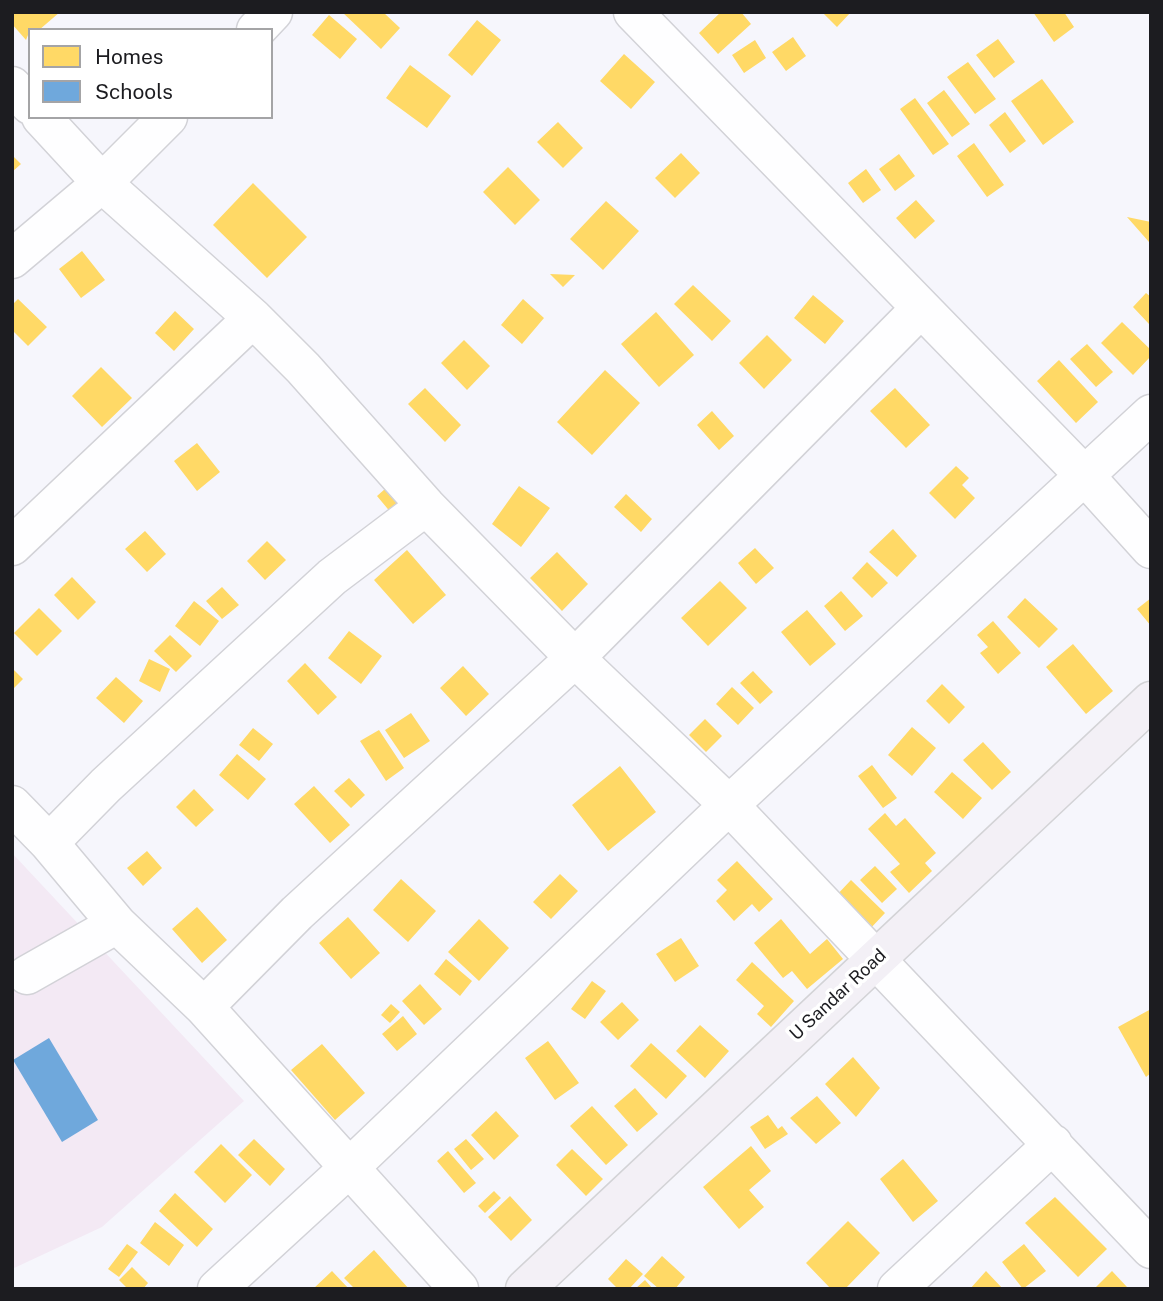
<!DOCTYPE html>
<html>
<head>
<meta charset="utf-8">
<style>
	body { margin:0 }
	#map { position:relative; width:1163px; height:1301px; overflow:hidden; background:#f6f6fc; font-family:"Public Sans",sans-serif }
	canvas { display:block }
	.frame { position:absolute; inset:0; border:14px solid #1c1c20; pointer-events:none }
	.legend { position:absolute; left:28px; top:28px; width:245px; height:91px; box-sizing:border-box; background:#fff; border:2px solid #a4a4a6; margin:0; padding:9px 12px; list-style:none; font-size:21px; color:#1c1c20 }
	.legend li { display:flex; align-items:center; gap:14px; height:35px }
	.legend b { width:35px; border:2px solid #a4a4a6 }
</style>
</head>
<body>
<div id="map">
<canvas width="1163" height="1301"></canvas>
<div class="frame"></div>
<ul class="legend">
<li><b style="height:19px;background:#ffd966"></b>Homes</li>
<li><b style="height:19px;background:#6fa8dc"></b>Schools</li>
</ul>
</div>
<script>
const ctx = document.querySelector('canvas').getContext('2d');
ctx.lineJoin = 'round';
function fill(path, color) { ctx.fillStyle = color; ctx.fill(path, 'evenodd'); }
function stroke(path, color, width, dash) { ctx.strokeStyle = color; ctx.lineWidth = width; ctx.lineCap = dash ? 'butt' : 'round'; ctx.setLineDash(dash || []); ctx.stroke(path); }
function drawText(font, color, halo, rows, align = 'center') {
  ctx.font = font + ' "Public Sans",sans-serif'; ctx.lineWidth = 7; ctx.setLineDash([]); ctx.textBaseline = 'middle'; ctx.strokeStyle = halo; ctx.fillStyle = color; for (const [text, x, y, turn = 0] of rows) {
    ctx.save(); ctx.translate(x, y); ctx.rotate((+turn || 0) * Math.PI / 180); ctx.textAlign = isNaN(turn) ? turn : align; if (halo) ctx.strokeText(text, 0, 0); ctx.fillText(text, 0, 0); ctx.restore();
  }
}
fill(new Path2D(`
	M12,853L244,1101L102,1227L12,1269Z`), '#f3e9f4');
fill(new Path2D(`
	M12,12H60L39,30H30L26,40L12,24Z
	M342,12H383L400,28L381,49Z
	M721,12H741L751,24L718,54L699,33Z
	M822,12H851L837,27Z
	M1033,12H1064L1074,27L1054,42Z
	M329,15L357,39L340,59L312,35Z
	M477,20L501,40L472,76L448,55Z
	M793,37L806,56L786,71L772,52Z
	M998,39L1015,62L994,78L976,55Z
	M755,40L766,58L744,73L732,55Z
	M624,54L655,82L631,109L600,81Z
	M968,62L996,99L975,114L947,77Z
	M410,65L451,96L427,128L386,98Z
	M1042,79L1074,122L1043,145L1011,101Z
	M944,90L970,124L952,137L927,103Z
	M915,98L949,144L933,155L900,109Z
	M1005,112L1026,141L1010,153L989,125Z
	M558,122L583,148L563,168L537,142Z
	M974,143L1004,185L987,197L957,156Z
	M681,153L700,173L675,198L655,178Z
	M899,154L915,176L895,191L879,169Z
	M12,155L21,164L12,172Z
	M508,167L540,200L515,225L483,192Z
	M866,169L881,190L863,203L848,183Z
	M253,183L307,237L267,278L213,225Z
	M916,200L935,221L915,239L896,218Z
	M606,201L639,231L603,270L570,239Z
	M1127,217L1151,222V240L1149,242Z
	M82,251L105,280L81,298L59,269Z
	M550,274L575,275L563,287Z
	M693,285L731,321L712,341L674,304Z
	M1146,293L1151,297L1149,324L1133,307Z
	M813,295L844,321L825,344L794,318Z
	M18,299L47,327L28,346L12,330V305Z
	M523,299L544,318L522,344L501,325Z
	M175,311L194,329L174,351L155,333Z
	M656,312L694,355L659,387L621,344Z
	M1122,322L1151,350V356L1133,375L1101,343Z
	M767,335L792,360L764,389L739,363Z
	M464,340L490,366L467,390L441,363Z
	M1087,344L1113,372L1096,387L1070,359Z
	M1059,360L1098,402L1076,423L1037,381Z
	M101,367L132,398L102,427L72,396Z
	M605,370L640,403L592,455L557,422Z
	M425,388L461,425L445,442L408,404Z
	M895,388L930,425L906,448L870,411Z
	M712,411L734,436L719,450L697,425Z
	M197,443L220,472L197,491L174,461Z
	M956,466L969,478L962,485L975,498L955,519L929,493Z
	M394,481L414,506L397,520L377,496Z
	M519,486L550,508L521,547L492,524Z
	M626,494L652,519L641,532L614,507Z
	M893,529L917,556L897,577L869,552Z
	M145,531L166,554L147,572L125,549Z
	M267,541L286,560L265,580L247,561Z
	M755,548L774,568L756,584L738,563Z
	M407,550L446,595L413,624L374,580Z
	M557,552L588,584L562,611L530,578Z
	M867,562L888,583L872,598L852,578Z
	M72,577L96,602L78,620L54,595Z
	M720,581L747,608L708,646L681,618Z
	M222,587L239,605L222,619L206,601Z
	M841,591L863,616L845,631L824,606Z
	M1025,598L1058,629L1039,648L1007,617Z
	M1151,598V626L1137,609Z
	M194,601L219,621L200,646L175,626Z
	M39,608L62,631L37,656L14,633Z
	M807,610L836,644L810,666L781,632Z
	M993,621L1021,653L998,674L980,653L988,647L977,635Z
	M349,631L382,656L361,684L328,658Z
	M170,635L192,656L176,672L154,651Z
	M1073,644L1113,691L1086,714L1046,667Z
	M149,659L170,669L160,692L139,681Z
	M305,663L337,697L318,715L287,681Z
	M463,666L489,694L466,716L440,688Z
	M12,668L23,679L12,690Z
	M753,671L773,692L760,704L740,683Z
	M116,677L143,701L124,723L96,698Z
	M942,684L965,707L949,724L926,701Z
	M732,687L754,708L738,725L716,704Z
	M411,713L430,741L404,758L385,730Z
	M705,719L722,736L706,752L689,735Z
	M912,727L936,748L912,776L888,755Z
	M253,728L273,744L259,761L239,745Z
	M379,730L404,768L386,781L360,741Z
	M983,742L1011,772L992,790L963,760Z
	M237,754L266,779L248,800L219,775Z
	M872,765L897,798L883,808L858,776Z
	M620,766L656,812L608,851L572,805Z
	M952,772L982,798L963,819L934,792Z
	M349,778L365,795L351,808L334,791Z
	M314,786L350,825L330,843L294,804Z
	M194,789L214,810L196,827L176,807Z
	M885,813L896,826L905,818L936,853L925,863L932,871L909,893L890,872L900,864L868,829Z
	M147,851L162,868L143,886L127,868Z
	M737,861L773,899L759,912L752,904L734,921L716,901L727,890L717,880Z
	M875,866L897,889L882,903L860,880Z
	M560,874L578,891L551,919L533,902Z
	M401,879L436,911L408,942L373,910Z
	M851,880L885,913L868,931L834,898Z
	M197,907L227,940L202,963L172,929Z
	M348,917L380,953L351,979L319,943Z
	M479,919L509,948L479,981L448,952Z
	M781,919L810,954L827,939L843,959L807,989L792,971L783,978L754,943Z
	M681,938L699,966L675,982L656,954Z
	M446,959L472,981L460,996L434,974Z
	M752,962L794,1001L771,1027L757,1014L764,1006L736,980Z
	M592,981L606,991L585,1019L571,1009Z
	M420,984L442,1009L424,1025L402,1001Z
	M622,1002L639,1020L618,1040L600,1022Z
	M391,1004L400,1012L390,1023L381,1015Z
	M1151,1009V1073L1146,1077L1118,1027Z
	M403,1016L417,1034L397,1051L382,1034Z
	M700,1025L729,1051L705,1078L676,1051Z
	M548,1041L579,1083L555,1100L525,1058Z
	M651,1043L687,1076L666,1099L630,1066Z
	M322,1044L365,1093L335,1120L291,1070Z
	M853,1057L880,1088L856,1117L825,1084Z
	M635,1088L658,1114L637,1132L614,1106Z
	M817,1096L841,1123L816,1144L790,1118Z
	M592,1106L628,1145L606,1165L570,1126Z
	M496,1111L519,1136L494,1160L471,1135Z
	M768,1115L778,1129L782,1126L788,1134L765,1149L750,1127Z
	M254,1139L285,1169L270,1186L238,1155Z
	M466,1139L484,1159L471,1170L454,1149Z
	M221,1144L252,1175L225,1203L194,1172Z
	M751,1146L771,1171L749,1190L764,1207L739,1229L703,1187Z
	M572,1149L603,1179L586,1196L556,1165Z
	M448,1151L476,1183L464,1193L437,1161Z
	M903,1159L938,1201L913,1222L880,1179Z
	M494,1191L501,1198L485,1213L478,1206Z
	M175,1193L213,1229L197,1247L159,1211Z
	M510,1196L532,1220L511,1241L488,1217Z
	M1055,1197L1107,1249L1078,1277L1025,1223Z
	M848,1221L880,1253L845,1289H831L806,1263Z
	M155,1222L184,1245L169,1266L140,1243Z
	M127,1244L138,1252L119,1277L108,1269Z
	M1024,1244L1046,1271L1023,1289L1002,1262Z
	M374,1250L409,1289H355L344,1278Z
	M662,1256L685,1277L675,1289H659L644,1276Z
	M626,1259L643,1274L629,1289H618L608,1279Z
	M132,1267L148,1283L143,1289H128L119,1280Z
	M332,1271L349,1289H313Z
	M986,1271L1003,1289H970Z
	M1112,1271L1127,1287L1094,1289Z
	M645,1280L653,1289H635Z`), '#ffd966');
fill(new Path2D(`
	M49,1038L98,1120L62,1142L13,1060Z`), '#6fa8dc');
const minor = new Path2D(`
	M633,12L1085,476L1151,549
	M256,30L273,12
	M12,86L30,105
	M41,117L102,183L253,318L303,368L426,506L575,658L729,805L1151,1249
	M12,259L102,183L168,117
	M12,546L253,318
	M12,805L49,843L117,924L204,1007L459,1289
	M49,843L106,785L332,577L426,506
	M27,975L117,924
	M204,1007L297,913L575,658L920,309
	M217,1289L349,1168L729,805L1151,414
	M897,1289L1053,1144`);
const major = new Path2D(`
	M525,1289L1151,701`);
stroke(minor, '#d2d2d7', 41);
stroke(major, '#d3d3d6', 41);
stroke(minor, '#fefeff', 38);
stroke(major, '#f3f0f6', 38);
drawText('18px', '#1c1c20', '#fff', [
	["U Sandar Road",838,995,-43]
]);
</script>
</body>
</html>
